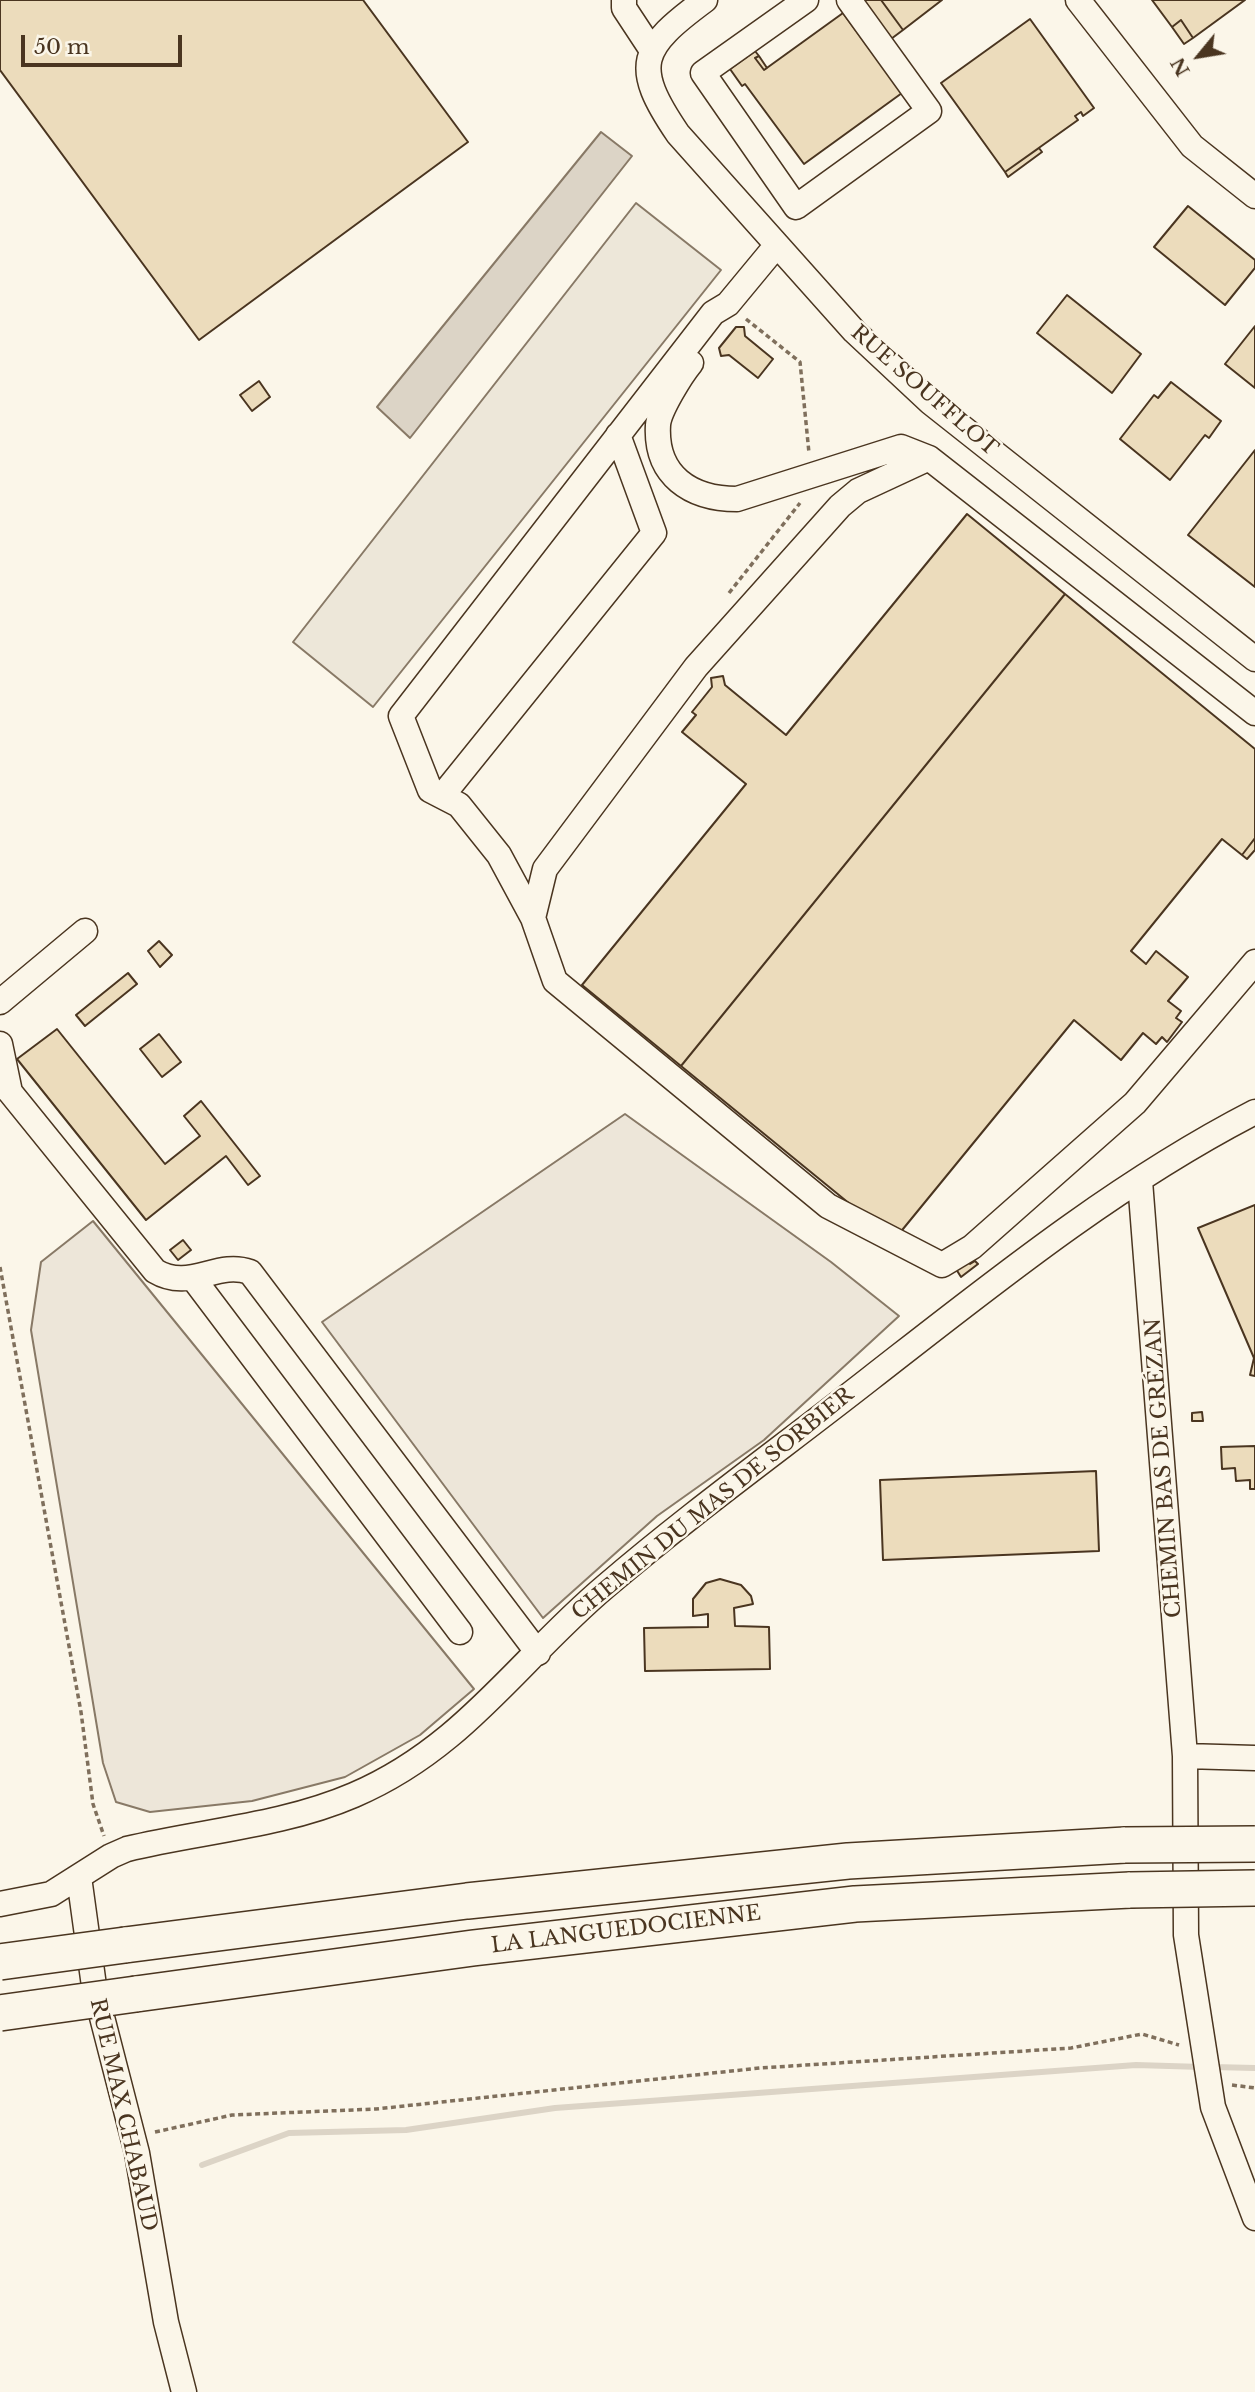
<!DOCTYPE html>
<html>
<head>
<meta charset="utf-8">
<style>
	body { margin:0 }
	#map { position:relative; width:1255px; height:2392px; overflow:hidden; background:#fbf6e9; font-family:"Libre Baskerville",serif }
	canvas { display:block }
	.north { position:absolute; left:1164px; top:21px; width:70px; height:70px; -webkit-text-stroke:5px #fbf6e9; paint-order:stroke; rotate:240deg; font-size:19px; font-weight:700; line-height:28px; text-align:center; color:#4a3520 }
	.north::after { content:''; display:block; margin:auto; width:24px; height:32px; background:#4a3520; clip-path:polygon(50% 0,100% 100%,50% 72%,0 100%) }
	.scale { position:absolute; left:21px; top:35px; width:161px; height:32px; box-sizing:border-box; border:4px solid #4a3520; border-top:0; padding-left:9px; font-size:21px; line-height:24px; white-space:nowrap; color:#4a3520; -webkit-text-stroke:5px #fbf6e9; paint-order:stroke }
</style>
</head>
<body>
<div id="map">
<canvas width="1255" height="2392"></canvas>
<div class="north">N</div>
<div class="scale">50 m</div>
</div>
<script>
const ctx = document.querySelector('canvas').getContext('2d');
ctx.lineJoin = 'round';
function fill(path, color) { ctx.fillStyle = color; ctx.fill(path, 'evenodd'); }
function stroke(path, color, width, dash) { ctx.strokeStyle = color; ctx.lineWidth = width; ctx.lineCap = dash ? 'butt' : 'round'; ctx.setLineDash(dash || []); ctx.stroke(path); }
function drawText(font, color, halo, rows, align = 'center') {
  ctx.font = font + ' "Libre Baskerville",serif'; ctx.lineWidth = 5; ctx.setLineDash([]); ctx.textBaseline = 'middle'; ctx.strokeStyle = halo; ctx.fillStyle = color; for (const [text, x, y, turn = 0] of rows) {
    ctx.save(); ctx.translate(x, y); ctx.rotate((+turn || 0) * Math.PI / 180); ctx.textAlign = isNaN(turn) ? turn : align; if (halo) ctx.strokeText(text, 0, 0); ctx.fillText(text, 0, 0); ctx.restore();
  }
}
const green = new Path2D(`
	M625,1114L831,1262L899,1316L764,1440L657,1516L543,1618L322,1322Z
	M93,1221L474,1689L420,1735L345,1777L252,1801L150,1812L116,1802L103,1763L31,1330L41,1262Z`);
fill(green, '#ede6d9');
stroke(green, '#887966', 2);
const parking = new Path2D(`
	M636,203L721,270L373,707L293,642Z`);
fill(parking, '#ede7d9');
stroke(parking, '#887966', 2);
const water = new Path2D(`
	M601,132L632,156L410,438L377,407Z`);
fill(water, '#dcd4c6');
stroke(water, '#887966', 2);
stroke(new Path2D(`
	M1213,2067L1255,2068
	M202,2165L289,2133L406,2130L555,2108L1136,2065L1202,2067`), '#dcd4c6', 6);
const building = new Path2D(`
	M0,0H363L468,142L199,340L0,70Z
	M857,0H881L903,30L887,42Z
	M881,0H942L903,30Z
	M1152,0H1245L1193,38L1181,20L1172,27Z
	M843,13L902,93L804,164L745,84L742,86L730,69L755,51L759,56L755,58L764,70Z
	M1030,19L1094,108L1083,116L1081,112L1075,116L1078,120L1005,172L941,83Z
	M1181,20L1193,38L1184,44L1172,27Z
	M759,56L767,68L764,70L755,58Z
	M1039,148L1042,152L1008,177L1005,172Z
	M1188,206L1255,260V268L1225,305L1154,247Z
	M1067,295L1141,354L1112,393L1037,333Z
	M1255,326V388L1225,364Z
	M736,327H744L745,336L773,359L758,378L729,355L721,356L719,348Z
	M259,381L270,397L252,411L240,395Z
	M1171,382L1221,421L1209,438L1205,435L1170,480L1120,439L1154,395L1158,398Z
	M1255,450V587L1188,535Z
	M967,514L1065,594L681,1066L582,985L746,784L682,732L696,715L692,712L712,687L711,678L723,676L725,685L786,735Z
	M1065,594L1255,749V838L1242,855L1222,839L1131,951L1146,964L1156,951L1188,977L1168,1001L1181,1011L1176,1018L1182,1022L1167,1042L1162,1037L1156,1044L1143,1033L1121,1060L1074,1020L894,1240L681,1066Z
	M1255,838V850L1247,859L1242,855Z
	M159,941L172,955L160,967L148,951Z
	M128,973L137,984L85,1026L76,1015Z
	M57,1029L165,1164L200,1136L184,1116L201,1101L260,1176L248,1185L226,1156L146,1220L17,1059Z
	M159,1034L181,1062L162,1077L140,1049Z
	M1255,1205V1376L1250,1375L1254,1358L1198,1228Z
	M183,1240L191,1250L178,1260L170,1250Z
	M967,1260L970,1264L975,1261L978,1264L961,1277L956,1269Z
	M1202,1412L1203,1421H1192V1413Z
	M1255,1446V1489H1250V1480L1236,1481L1235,1468L1222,1469L1221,1447Z
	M1096,1471L1099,1551L883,1560L880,1480Z
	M720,1579L741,1585L751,1596L753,1604L734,1608L735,1626L769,1627L770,1669L645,1671L644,1628L708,1627V1614L693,1616V1599L706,1583Z`);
fill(building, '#ecdcbc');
stroke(building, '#4a3520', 2);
const minor = new Path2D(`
	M624,0V8L651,49
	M705,0C640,48 631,65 678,134L854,331L930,402L1255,659
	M806,0L703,73L796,207L929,111L849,0
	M1078,0L1192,146L1255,196
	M776,246L728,304L713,313L401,716L430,790L459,805L499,855L533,918L555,981L828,1206L942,1265L972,1247L1135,1103L1255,962
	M691,363C681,375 659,411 658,425C655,476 691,499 737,499L901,447L929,458L1255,713
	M442,796L654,533L618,435
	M533,918L545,869L696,667L840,506L858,491L929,458
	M0,1002L85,931
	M0,1044L10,1092L155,1271C190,1292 216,1260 250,1272L538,1653
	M1140,1181L1185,1756L1186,1935L1213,2107L1255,2218
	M193,1278L460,1632
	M1185,1756L1255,1758
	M79,1877L94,1986L137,2153L166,2322L184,2392
	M0,1904L51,1894L111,1856L127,1849C202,1831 282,1826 354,1795C464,1748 519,1659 606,1586C691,1513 783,1447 871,1378C993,1283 1117,1183 1255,1112`);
const highway = new Path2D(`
	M125,1945L467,1901L848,1861L1125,1845
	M136,1994L473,1948L855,1904L1130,1890`);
stroke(minor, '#4a3520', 27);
stroke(highway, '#4a3520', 38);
stroke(new Path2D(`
	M746,319L800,362L809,453
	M729,593L800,503
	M0,1267L81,1712L93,1804L104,1836
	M1232,2085L1255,2088
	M155,2132L232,2115L376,2109L760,2068L1071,2048L1142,2034L1179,2045`), '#7f6f5c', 3.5, [5, 3.5]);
stroke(minor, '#fbf6e9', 24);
stroke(highway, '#fbf6e9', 35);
const highwayBridge = new Path2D(`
	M1125,1845L1255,1844
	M1130,1890L1255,1888
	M0,1962L125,1945
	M0,2013L136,1994`);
stroke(highwayBridge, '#4a3520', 38, []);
stroke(highwayBridge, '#fbf6e9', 35);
drawText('21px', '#4a3520', '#fbf6e9', [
	["RUE SOUFFLOT",924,391,41],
	["CHEMIN BAS DE GRÉZAN",1164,1468,-94],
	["CHEMIN DU MAS DE SORBIER",713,1504,-39],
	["LA LANGUEDOCIENNE",626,1930,-7],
	["RUE MAX CHABAUD",123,2115,77]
]);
</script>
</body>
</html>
